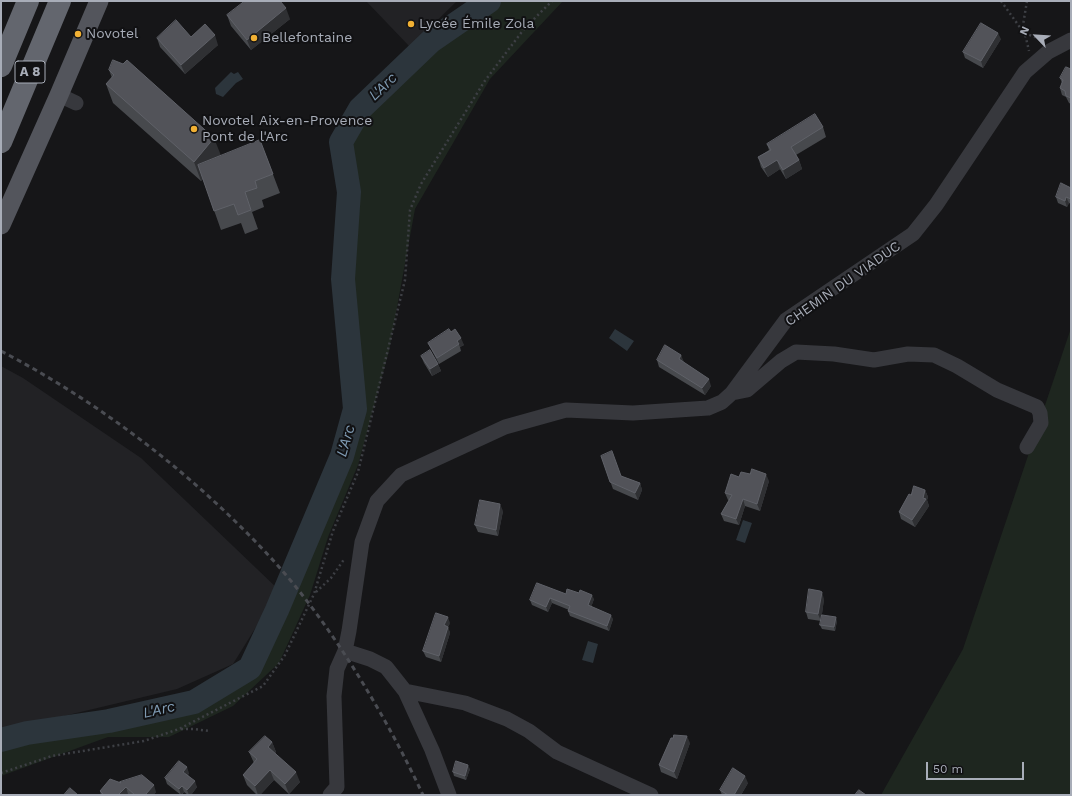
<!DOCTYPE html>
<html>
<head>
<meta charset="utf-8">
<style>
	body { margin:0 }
	#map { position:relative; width:1072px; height:796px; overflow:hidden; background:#161618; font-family:"Work Sans",sans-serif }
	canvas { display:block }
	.frame { position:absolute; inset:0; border:2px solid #a8adb8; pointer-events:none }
	.north { position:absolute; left:1016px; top:16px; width:40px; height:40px; -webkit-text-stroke:3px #111113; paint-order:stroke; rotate:295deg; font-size:11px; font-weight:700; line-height:16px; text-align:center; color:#a8adb8 }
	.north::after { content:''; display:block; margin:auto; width:14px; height:18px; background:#a8adb8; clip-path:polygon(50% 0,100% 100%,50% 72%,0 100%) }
	.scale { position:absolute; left:926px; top:762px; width:98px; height:18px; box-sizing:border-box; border:2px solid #a8adb8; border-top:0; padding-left:5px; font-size:12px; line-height:14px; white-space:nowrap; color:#a8adb8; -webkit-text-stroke:3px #111113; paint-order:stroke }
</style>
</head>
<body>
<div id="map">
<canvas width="1072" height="796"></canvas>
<div class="frame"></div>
<div class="north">N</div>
<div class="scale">50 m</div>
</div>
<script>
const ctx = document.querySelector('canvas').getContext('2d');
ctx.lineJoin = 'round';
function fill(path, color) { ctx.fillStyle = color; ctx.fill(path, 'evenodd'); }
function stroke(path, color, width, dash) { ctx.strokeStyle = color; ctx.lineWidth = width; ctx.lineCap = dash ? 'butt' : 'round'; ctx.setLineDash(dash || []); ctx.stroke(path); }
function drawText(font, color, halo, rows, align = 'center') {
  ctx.font = font + ' "Work Sans",sans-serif'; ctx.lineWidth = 4; ctx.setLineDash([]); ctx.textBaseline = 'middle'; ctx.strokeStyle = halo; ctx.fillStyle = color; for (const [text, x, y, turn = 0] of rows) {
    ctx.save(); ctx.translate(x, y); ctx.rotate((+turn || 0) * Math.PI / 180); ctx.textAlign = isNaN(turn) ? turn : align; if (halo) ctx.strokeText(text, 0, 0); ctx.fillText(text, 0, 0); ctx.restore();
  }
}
fill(new Path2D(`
	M366,1H457L410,47Z
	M1,366L23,378L141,458L279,590L233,664L177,689L1,731Z`), '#222225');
fill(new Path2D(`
	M489,1H563L490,79L415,209L389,351L358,465L328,537L310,595L279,663L233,706L169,737H108L1,776V740L27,733L109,721L194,702L250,668L277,610L342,456L355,409L343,279L349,192L341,142L360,109L431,41Z
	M1071,328V795H881L963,649Z`), '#1e261f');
fill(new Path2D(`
	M231,72L234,74L238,72L243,79L236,83L223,97L216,94L215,88Z
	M615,329L634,341L627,351L609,338Z
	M743,520L752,523L745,543L736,540Z
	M588,641L598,644L593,663L582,660Z`), '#2c353c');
stroke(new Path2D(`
	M1,740L27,733L109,721L194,702L250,668L277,610L342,456L355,409L343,279L349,192L341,142L360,109L431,41L489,1`), '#2c353c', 24);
stroke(new Path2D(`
	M1001,1L1024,33L1043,40
	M1027,1L1023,25L1029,51
	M316,592L331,578L345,558
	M181,729H194L209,731
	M1,773L52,756L144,741L179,729L263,686L285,655L314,594L333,531L358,472L405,280L410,210L421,184L484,82L524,29L552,1`), '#3d3f44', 2.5, [2, 3]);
stroke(new Path2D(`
	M59,95L76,103
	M732,393L747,390L781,361L796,352L834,354L874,360L908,354L934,355L957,366L997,390L1037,407L1040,413L1041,423L1027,447
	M345,651L370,659L386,667L405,691L465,703L507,719L529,731L557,752L651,795
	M405,691L432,750L449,795
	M330,795L337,787L334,696L337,669L345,651L349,631L362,542L377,501L401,475L505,427L566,410L633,413L708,408L722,402L732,393L786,320L913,234L936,205L1025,72L1048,52L1071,40`), '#37383d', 15);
stroke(new Path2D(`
	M1,225L59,95L99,1`), '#53555c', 19);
stroke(new Path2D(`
	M1,66L28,1
	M1,142L60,1`), '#63666e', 22);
stroke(new Path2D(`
	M1,351C102,404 193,474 271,558C330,622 386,716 423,795`), '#4a4c52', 3, [5, 4]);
fill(new Path2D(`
	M227,15L290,19L251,50L231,26Z
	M191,37L218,45L185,74L160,47L157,38Z
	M1001,39L983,68L965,58L963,52Z
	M1071,69V104L1069,103L1066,97L1062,95L1060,88L1062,83L1060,78Z
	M109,70L221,156L260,140L280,193L262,200L264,207L252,212L258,229L245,234L241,223L221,230L203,179L201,181L113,103L106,84L112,78Z
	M823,127L826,137L796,155L799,160L802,169L786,179L780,169L768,177L761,167L758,157L769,150L767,144Z
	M1071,188V204L1069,203L1067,207L1058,203L1056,197Z
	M451,332L464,345L460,347L461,351L439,364L431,349L428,343Z
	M681,355L683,362L711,386L705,395L659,367L657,360Z
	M421,356L438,364L441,371L432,376L424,363Z
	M601,456L621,476L640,483L642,490L638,500L613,489Z
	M769,481L760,511L745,506L739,525L724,521L721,514L729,500H728L725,493Z
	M925,490L928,497L927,500L929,506L915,527L901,519L899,512L911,495Z
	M503,511L498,536L478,532L475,525Z
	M566,594L594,599L591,607L613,619L609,631L570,616L568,611L569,610L552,603L548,612L532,605L530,600Z
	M824,599L821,621L808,619L806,612Z
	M837,621L835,631L822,629L820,625Z
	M450,623L448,627L450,633L441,662L426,657L423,651Z
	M272,742L276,752L275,753L300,782L289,794L274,780L260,795H257L247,785L243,775L254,763L249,752Z
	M690,743L677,779L661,772L659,765Z
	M470,769L466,780L454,776L453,772Z
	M189,773L188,775L197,787L191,795H188L184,792L182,795H181L167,784L165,778Z
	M120,783L156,792L153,795H129L128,794L127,795H101L100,791Z
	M748,783L741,795H722L720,790Z`), '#47494d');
fill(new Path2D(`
	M286,8L290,19L251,50L247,40Z
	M998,33L1001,39L983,68L981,61Z
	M215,35L218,45L185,74L181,65Z
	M214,138L222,158L201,181L194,162Z
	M777,160L780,169L768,177L764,168Z
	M799,160L802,169L786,179L783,170Z
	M1066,197L1069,203L1067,207L1065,201Z
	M461,338L464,345L460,347L457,341Z
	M681,355L684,362L681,366L679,359Z
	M438,364L441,371L432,376L430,369Z
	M709,379L711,386L705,395L702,388Z
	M766,474L769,481L760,511L757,504Z
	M640,483L642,490L638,500L635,493Z
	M925,490L928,497L927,500L929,506L915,527L912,520L923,498Z
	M743,499L745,506L739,525L736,519Z
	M500,504L503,511L498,536L496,530Z
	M822,592L824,599L821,621L818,614Z
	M592,595L594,599L590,610L588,605Z
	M550,598L552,603L548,612L546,607Z
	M611,615L613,619L609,631L607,626Z
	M448,617L450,623L448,627L450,633L441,662L439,656L444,625Z
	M836,617L837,621L835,631L834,627Z
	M687,736L690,743L677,779L674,772Z
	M272,742L276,752L272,757L268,747Z
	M468,765L470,769L466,780L465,776Z
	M187,767L189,773L185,778L183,772Z
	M270,770L274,780L260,795H258L255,786Z
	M296,772L300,782L289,794L285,784Z
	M745,776L748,783L741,795H734Z
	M195,781L197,787L191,795H189L187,790Z
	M154,785L156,792L153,795H145Z
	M182,786L184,792L181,795L179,789Z
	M126,787L128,794L127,795H118Z`), '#2f3033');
const building = new Path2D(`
	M245,1H280L286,8L247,40L227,15Z
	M176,20L191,37L205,24L215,35L181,65L157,38Z
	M981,23L998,33L981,61L963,52Z
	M113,60L123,64L127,60L214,138L194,162L106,84L114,75L109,70Z
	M1066,67L1071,69V98L1066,96L1065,91L1060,88L1063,80L1060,78Z
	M815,114L823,127L791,147L799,160L783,170L777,160L764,168L758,157L771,150L767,144Z
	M260,140L273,174L255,181L257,188L245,192L251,210L238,215L234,204L214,211L198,165Z
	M1061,183L1071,188V199L1066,197L1065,201L1056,197Z
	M449,329L451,332L455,329L461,338L457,341L459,344L437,358L428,343Z
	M665,345L681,355L679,359L709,379L702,388L657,360Z
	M430,350L438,364L430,369L421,356Z
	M612,451L621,476L640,483L635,493L610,482L601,456Z
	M752,469L766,474L757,504L743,499L736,519L721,514L732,495L725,493L731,474L739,477L741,472L750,474Z
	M914,486L925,490L923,498L926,499L912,520L899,512L909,494L911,495Z
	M480,500L500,504L496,530L475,525Z
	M537,583L566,594L567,589L579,593L580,590L592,595L588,605L611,615L607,626L568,611L570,606L550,598L546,607L530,600Z
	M809,589L820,591L822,592L818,614L806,612Z
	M436,613L448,617L444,625L448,627L439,656L423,651Z
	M822,615L836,617L834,627L820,625Z
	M674,735L687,736L674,772L659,765L671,738H673Z
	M265,736L272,742L268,747L296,772L285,784L270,770L255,786L243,775L257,759L249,752Z
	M179,761L187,767L183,772L195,781L187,790L182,786L179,789L165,778Z
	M456,761L468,765L465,776L453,772Z
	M733,768L745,776L734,795H728L720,790Z
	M142,775L154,785L145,795H135L126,787L118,795H104L100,791L110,779L121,783L120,782Z
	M70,788L78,795H64Z
	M859,790L866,795H855Z`);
fill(building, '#525359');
stroke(building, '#5f6168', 1);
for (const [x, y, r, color] of [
	[411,24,4,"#f2b134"],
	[78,34,4,"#f2b134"],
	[254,38,4,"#f2b134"],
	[194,129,4,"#f2b134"]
]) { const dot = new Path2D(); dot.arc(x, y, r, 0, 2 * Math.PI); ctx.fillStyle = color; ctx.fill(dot); stroke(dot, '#111113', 1.5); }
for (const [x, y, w] of [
	[30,72,30]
]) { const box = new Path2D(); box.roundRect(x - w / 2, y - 11, w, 22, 3); ctx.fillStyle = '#111113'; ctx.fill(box); stroke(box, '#a8adb8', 1); }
drawText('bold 13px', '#a8adb8', null, [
	["A 8",30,72]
]);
drawText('14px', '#a8adb8', '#111113', [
	["Lycée Émile Zola",419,24],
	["Novotel",86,34],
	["Bellefontaine",262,38],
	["Novotel Aix-en-Provence",202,121],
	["Pont de l'Arc",202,137]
], 'left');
drawText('14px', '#a8adb8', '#111113', [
	["CHEMIN DU VIADUC",843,284,-35]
]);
drawText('italic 15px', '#7f9bb3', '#111113', [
	["L'Arc",383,87,-44],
	["L'Arc",346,441,-74],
	["L'Arc",159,710,-13]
]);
</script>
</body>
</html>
